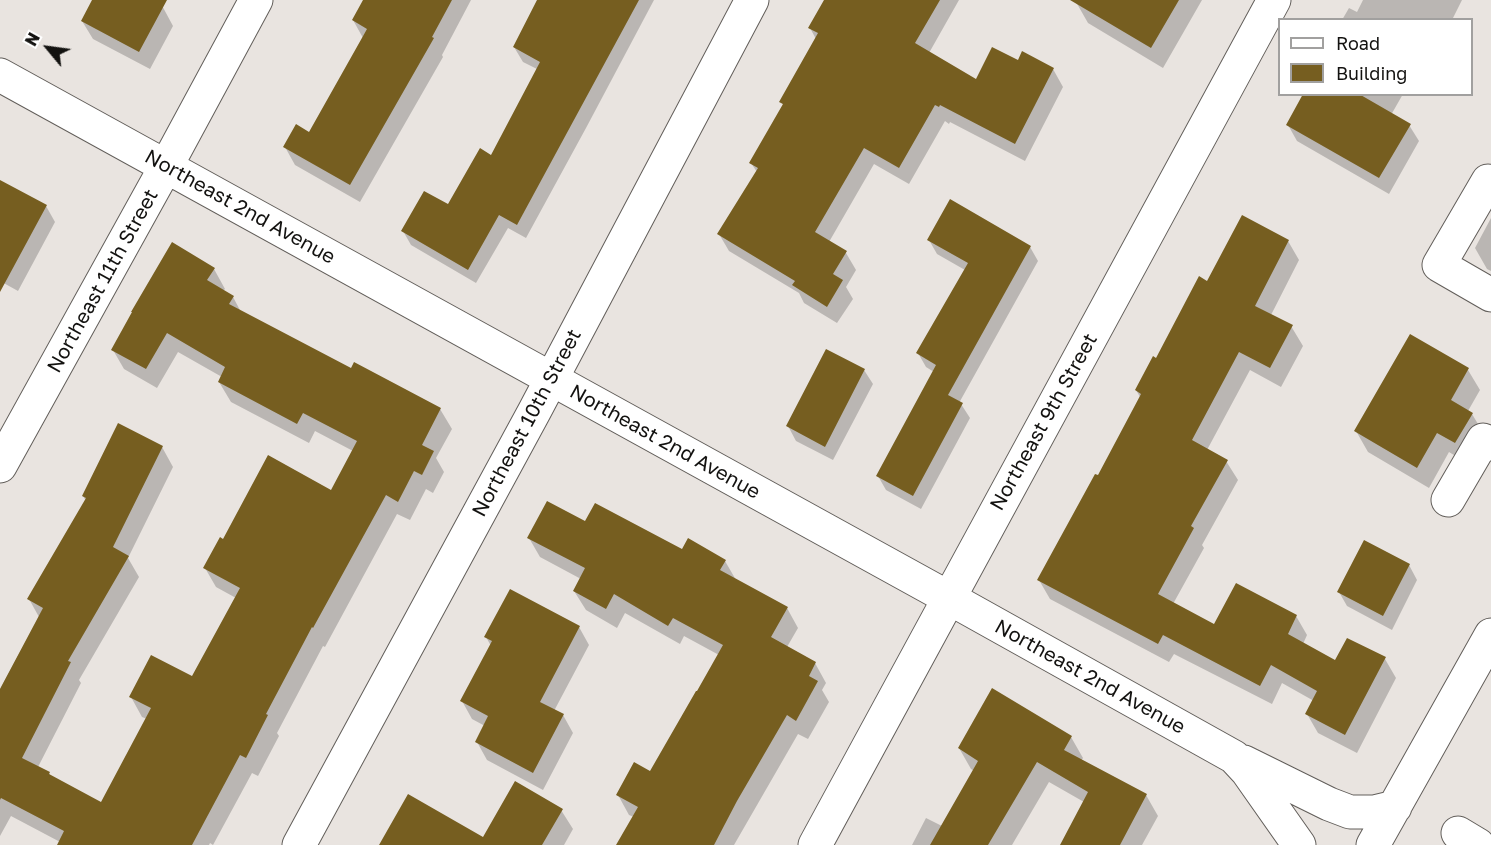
<!DOCTYPE html>
<html>
<head>
<meta charset="utf-8">
<style>
	body { margin:0 }
	#map { position:relative; width:1491px; height:845px; overflow:hidden; background:#e9e4e0; font-family:"Golos Text",sans-serif }
	canvas { display:block }
	.legend { position:absolute; left:1278px; top:18px; width:195px; height:78px; box-sizing:border-box; background:#fff; border:2px solid #a1a09f; margin:0; padding:8px 10px; list-style:none; font-size:18px; color:#131210 }
	.legend li { display:flex; align-items:center; gap:12px; height:30px }
	.legend b { width:30px; border:2px solid #a1a09f }
	.north { position:absolute; left:18px; top:18px; width:60px; height:60px; -webkit-text-stroke:4px #fff; paint-order:stroke; rotate:299deg; font-size:16px; font-weight:700; line-height:24px; text-align:center; color:#131210 }
	.north::after { content:''; display:block; margin:auto; width:21px; height:27px; background:#131210; clip-path:polygon(50% 0,100% 100%,50% 72%,0 100%) }
</style>
</head>
<body>
<div id="map">
<canvas width="1491" height="845"></canvas>
<ul class="legend">
<li><b style="height:8px;background:#fff"></b>Road</li>
<li><b style="height:16px;background:#765e20"></b>Building</li>
</ul>
<div class="north">N</div>
</div>
<script>
const ctx = document.querySelector('canvas').getContext('2d');
ctx.lineJoin = 'round';
function fill(path, color) { ctx.fillStyle = color; ctx.fill(path, 'evenodd'); }
function stroke(path, color, width, dash) { ctx.strokeStyle = color; ctx.lineWidth = width; ctx.lineCap = dash ? 'butt' : 'round'; ctx.setLineDash(dash || []); ctx.stroke(path); }
function drawText(font, color, halo, rows, align = 'center') {
  ctx.font = font + ' "Golos Text",sans-serif'; ctx.lineWidth = 4.5; ctx.setLineDash([]); ctx.textBaseline = 'middle'; ctx.strokeStyle = halo; ctx.fillStyle = color; for (const [text, x, y, turn = 0] of rows) {
    ctx.save(); ctx.translate(x, y); ctx.rotate((+turn || 0) * Math.PI / 180); ctx.textAlign = isNaN(turn) ? turn : align; if (halo) ctx.strokeText(text, 0, 0); ctx.fillText(text, 0, 0); ctx.restore();
  }
}
fill(new Path2D(`
	M93,0H159L173,26L150,69L93,39L82,21Z
	M365,0H471L442,55L443,57L360,202L295,165L285,147L309,134L363,38L353,20Z
	M539,0H654L586,128L526,238L508,228L476,283L411,245L403,231L448,206L492,157L537,69L523,62L514,47Z
	M826,0H959L929,53L977,81L1018,62L1053,69L1063,87L1025,161L950,122L949,124L945,121L909,184L874,164L829,242L846,253L856,270L846,287L853,299L837,323L804,303L799,293L729,251L719,234L757,172L751,163L784,106L781,102L816,39L810,28Z
	M1077,0H1202L1163,68L1088,23L1076,2Z
	M1363,0H1462L1452,20H1342L1349,8L1357,12Z
	M1305,94H1403L1391,115L1409,125L1419,141L1389,194L1297,141L1288,125Z
	M0,181L46,206L55,222L18,291L0,281Z
	M1491,218V271L1487,269L1475,248Z
	M929,240L1030,247L1038,261L959,403L961,404L970,418L921,509L886,490L878,476L934,372L926,367L918,353L965,270L937,254Z
	M1288,241L1299,260L1271,315L1291,326L1303,346L1281,387L1250,370L1207,450L1226,461L1238,480L1202,545L1204,548L1173,604L1215,626L1296,616L1307,635L1303,644L1336,662L1385,659L1396,678L1357,753L1318,733L1307,714L1314,701L1282,683L1272,704L1174,654L1169,662L1050,599L1039,580L1098,477L1140,397L1136,390L1208,283Z
	M214,269L225,289L223,291L233,297L241,312L352,370L440,409L452,429L436,458L444,472L433,493L426,489L410,520L397,514L325,647L323,646L277,733L279,736L258,776L252,773L213,845L210,843L209,845H64L62,843L11,816L0,836V689L39,617L29,599L86,501L83,496L162,447L173,467L128,558L139,577L79,680L81,683L38,767L49,773L51,777L101,804L147,719L142,717L131,697L193,678L236,598L216,587L205,568L224,541L331,492L353,451L315,431L309,443L231,402L219,382L222,377L178,352L157,388L124,369L113,350Z
	M1411,336L1468,370L1480,390L1468,411L1472,414L1484,434L1467,463L1449,452L1429,488L1368,452L1356,431Z
	M864,370L873,384L833,460L796,441L788,426Z
	M586,523L682,551L725,561L736,580L787,608L798,628L787,647L815,663L826,683L822,690L829,702L808,739L798,734L734,845H617L634,817L629,815L618,795L650,773L719,655L684,636L680,644L625,613L617,628L586,610L574,591L581,579L540,557L529,538Z
	M1409,565L1417,580L1392,630L1347,606L1339,592Z
	M579,627L589,645L554,711L563,715L573,733L543,790L487,760L477,742L485,726L472,719L462,701L491,646L486,637Z
	M1071,737L1083,758L1081,761L1146,795L1158,816L1142,845H1062L1084,802L1049,782L1012,845H912L926,818L942,826L974,771L971,769L959,748Z
	M561,810L573,829L564,845H381L483,839Z`), '#0003');
fill(new Path2D(`
	M92,0H167L139,52L81,21Z
	M363,0H452L432,37L434,38L350,185L283,147L296,124L309,132L367,29L352,20Z
	M537,0H639L517,225L499,215L468,270L401,231L424,191L448,204L480,148L491,155L540,62L513,47Z
	M824,0H940L915,43L976,79L992,47L1018,60L1022,51L1054,68L1015,144L940,105L939,107L935,105L899,168L864,148L815,232L847,251L833,274L843,280L827,307L792,285L795,281L717,234L758,168L749,163L783,104L779,102L818,33L808,28Z
	M1070,0H1179L1151,48Z
	M1303,94H1359L1411,124L1379,178L1286,125Z
	M0,180L47,205L0,292Z
	M950,199L1031,246L948,395L963,403L913,496L876,476L936,365L916,353L968,263L927,240Z
	M1242,215L1289,240L1255,306L1293,325L1270,368L1239,352L1192,440L1228,460L1191,526L1194,528L1158,594L1214,624L1236,583L1297,615L1288,634L1335,660L1347,638L1386,657L1345,735L1305,714L1317,691L1271,665L1260,686L1163,635L1158,644L1037,580L1095,474L1098,475L1141,394L1135,390L1153,356L1156,358L1199,276L1207,281Z
	M172,242L215,268L207,280L234,296L229,304L351,368L354,362L441,408L422,445L434,451L422,475L414,471L398,502L386,495L313,628L312,627L266,714L268,715L246,758L240,755L192,845H57L64,831L1,798L0,800V689L43,608L27,599L86,498L82,496L118,423L163,446L113,547L129,556L68,661L71,662L22,758L50,772L49,774L101,802L151,708L129,697L151,655L192,676L240,588L203,568L220,537L223,539L268,455L331,490L357,441L303,413L297,424L218,382L225,367L167,333L146,369L111,350L132,312H131Z
	M1410,334L1469,368L1451,400L1473,413L1455,443L1437,433L1417,468L1354,431Z
	M826,349L865,369L825,447L786,426Z
	M547,501L585,521L595,503L682,549L688,538L726,560L720,570L788,607L771,637L816,662L809,676L818,681L796,721L787,715L737,801L714,845H616L638,807L616,795L634,762L650,771L696,691H697L723,645L673,618L668,626L614,594L606,609L573,591L585,568L527,538Z
	M1364,540L1410,564L1383,616L1337,592Z
	M510,589L580,626L540,702L564,714L533,773L475,742L488,716L460,701L492,641L484,637Z
	M992,688L1072,736L1064,750L1147,794L1120,845H1060L1088,792L1037,762L988,845H930L978,761L958,748Z
	M515,781L563,809L542,845H379L408,794L483,837Z`), '#765e20');
const minor = new Path2D(`
	M0,75L949,598L1234,757L1247,771L1299,845
	M1488,181L1439,265L1491,295
	M0,466L175,150L256,0
	M1448,500L1483,440L1491,444
	M1244,762L1329,804L1350,812H1374L1395,807
	M1458,833L1478,845
	M299,845L534,412L752,0
	M815,845L1274,0
	M1373,845L1491,635`);
stroke(minor, '#625e5a', 35);
stroke(minor, '#fff', 33);
drawText('20px', '#131210', '#fff', [
	["Northeast 2nd Avenue",240,207,29],
	["Northeast 11th Street",103,281,-61],
	["Northeast 9th Street",1044,422,-61],
	["Northeast 10th Street",527,423,-62],
	["Northeast 2nd Avenue",665,442,29],
	["Northeast 2nd Avenue",1090,677,29]
]);
</script>
</body>
</html>
